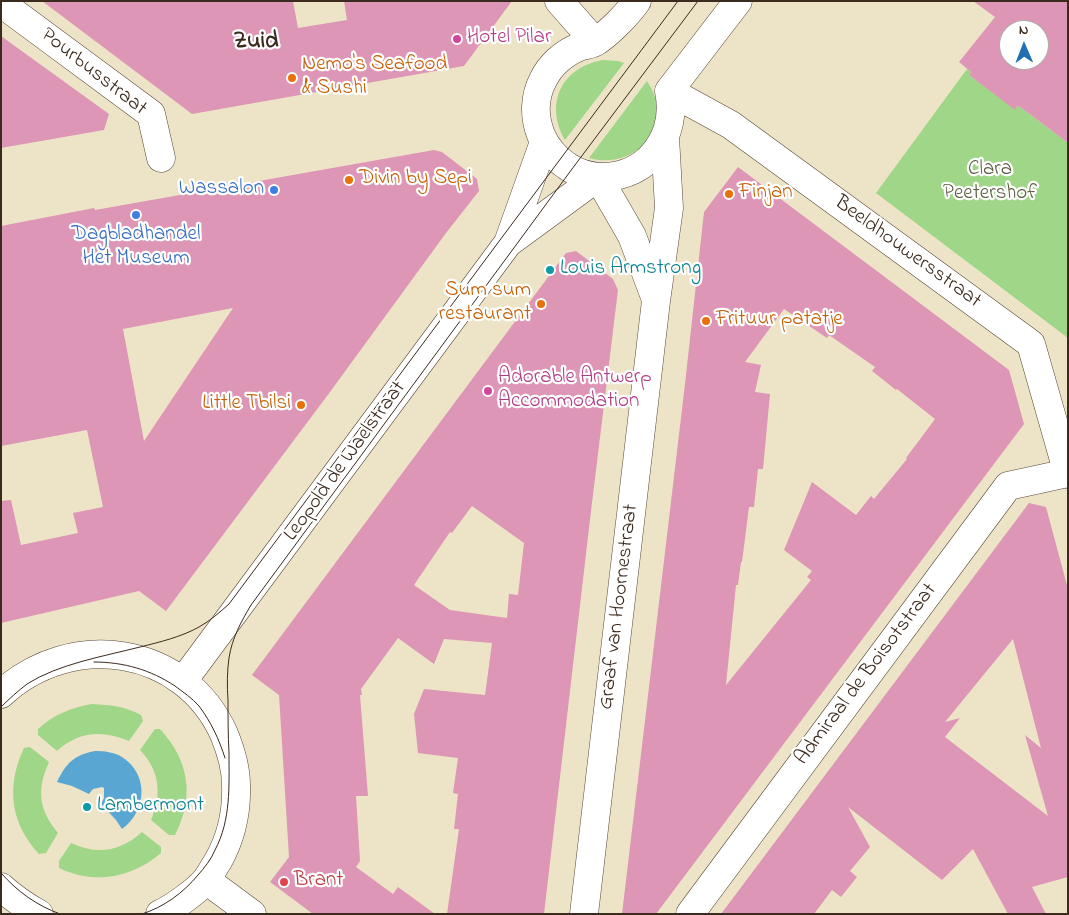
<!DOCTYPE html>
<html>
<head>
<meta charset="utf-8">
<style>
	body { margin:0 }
	#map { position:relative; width:1069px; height:915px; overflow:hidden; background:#ede4c7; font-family:"Indie Flower",sans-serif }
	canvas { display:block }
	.frame { position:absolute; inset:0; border:2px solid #3b2a1e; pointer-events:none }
	.north { position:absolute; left:999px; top:20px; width:50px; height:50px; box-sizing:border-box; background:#fff; border:1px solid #b1aaa5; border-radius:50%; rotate:359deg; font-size:14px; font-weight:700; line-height:20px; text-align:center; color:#3b2a1e }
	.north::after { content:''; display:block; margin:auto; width:18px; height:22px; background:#1f6fb2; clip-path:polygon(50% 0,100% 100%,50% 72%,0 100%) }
</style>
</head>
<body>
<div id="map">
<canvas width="1069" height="915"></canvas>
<div class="frame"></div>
<div class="north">N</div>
</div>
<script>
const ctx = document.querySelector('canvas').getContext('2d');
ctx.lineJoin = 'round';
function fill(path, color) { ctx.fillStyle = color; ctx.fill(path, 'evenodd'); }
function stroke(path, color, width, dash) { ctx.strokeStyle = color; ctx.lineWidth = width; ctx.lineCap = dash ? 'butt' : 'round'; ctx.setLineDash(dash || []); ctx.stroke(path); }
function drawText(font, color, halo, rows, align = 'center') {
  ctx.font = font + ' "Indie Flower",sans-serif'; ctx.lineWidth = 4.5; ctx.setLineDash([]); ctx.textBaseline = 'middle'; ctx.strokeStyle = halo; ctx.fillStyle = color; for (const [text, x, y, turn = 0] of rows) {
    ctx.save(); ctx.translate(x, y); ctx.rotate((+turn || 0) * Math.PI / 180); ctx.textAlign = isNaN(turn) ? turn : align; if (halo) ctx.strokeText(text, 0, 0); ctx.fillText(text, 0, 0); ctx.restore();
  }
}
fill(new Path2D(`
	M603,60L618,61L624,63L565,140C544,103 562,67 603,60Z
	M967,69L971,72L969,75L1015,109L1017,106H1019L1068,143V338L876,193Z
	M647,81C652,89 656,97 657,106C660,144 624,168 589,158Z
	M92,704C111,705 124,706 141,715L143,721L129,741C102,730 79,731 57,751L38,735V729C55,714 70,708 92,704Z
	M155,729H160C189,760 195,797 175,835H169L151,820C162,794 160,771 140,750Z
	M30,747L49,762C36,791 39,810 58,833L46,853L39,854C10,823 6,786 24,748Z
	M142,832L161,847V853C132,878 94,885 59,868V861L71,843C97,855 120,852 142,832Z`), '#9fd687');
fill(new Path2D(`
	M95,751C104,751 114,752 122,757C149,774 147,811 122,829L116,820L101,804L104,798V788L102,787L93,789L89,794L72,786L57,782C66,763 74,755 95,751Z`), '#5aa6d3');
fill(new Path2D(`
	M42,1H293L298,28L347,20L344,1H512L464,66L192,114Z
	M973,1H1068V143L1019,106L1018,107L1017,106L1015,110L969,75L971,72L959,62L995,17ZM1009,30H1039V60H1009Z
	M1,36L109,114L104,130L1,148Z
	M434,150L442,152L477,179L479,191L446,233L330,392L166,611L139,591L1,623V501L11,500L21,545L78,533L73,513L103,507L87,430L1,446V226L94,208L95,210ZM233,308L144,441L123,329Z
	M738,167L1009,370L1024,424L656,914H622L685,384L704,212ZM784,309L827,338L829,335L875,367L872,371L896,390L897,389L935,419L906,458L907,459L874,499L871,496L856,515L812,482L784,550L812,571L807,577L811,580L726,685L736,585H738L741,562H742L749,507H754L758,469H763L770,394L755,392L761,365L745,362Z
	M576,251L613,279L618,290L591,511L544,914H447L459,829H454L458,794L453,793L458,758L418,753L414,714L424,689L485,695L492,643L444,639L434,664L398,638L361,689L362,695H360L368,796H356L360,861L356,867L393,894L398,887L435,914H313L270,882L289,857L279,695L252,675L566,253ZM472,506L524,543L518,595L509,594L507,618L450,610L414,585L450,532L452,533Z
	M1029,503L1046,507L1068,589V877L1032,887L1046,914H1008L973,849L942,880L848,807L870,847L850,871L857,877L841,897L832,890L814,914H721ZM1013,639L1041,748L1025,735L1048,816L945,737L960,718L945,722Z`), '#dd96b5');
const minor = new Path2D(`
	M559,1L595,42
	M637,1C627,15 610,32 597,41C592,45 584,45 579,47C564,53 550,65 543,80C534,97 534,117 541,135C547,149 555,158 567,166C577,173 590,177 603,177C649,176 678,136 669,91L738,1
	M1,3L151,114L161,158
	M669,91L731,125L1031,344L1068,474
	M598,177L632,236L655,297
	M508,243L598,177
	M183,681L508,243L544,142
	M1,694C71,629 184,645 224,734C231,751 236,767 236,785C237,812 231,838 218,861C214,867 210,875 206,880C197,891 173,908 160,914
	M206,880L252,914
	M1,887C13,898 25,906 39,914
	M584,914L656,301L669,208L665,137
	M690,914L1008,486L1068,473`);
stroke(minor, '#564637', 29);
stroke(minor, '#fff', 28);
stroke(new Path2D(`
	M94,662C124,662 151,670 175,686C183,692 192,698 199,706C211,722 219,739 225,758
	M1,707C9,699 18,691 27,684C58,664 105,656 140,647C160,642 181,637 199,627C210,621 220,612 229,604L678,1
	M1,873C18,892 36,905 60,914
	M142,914C164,907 183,893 198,875C204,868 211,860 215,850C231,820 229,786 229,753C228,735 228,717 228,700C227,686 227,671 229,658C232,638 241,622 251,605L572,169L698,1`), '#3b2a1e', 1);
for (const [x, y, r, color] of [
	[457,39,5,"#d1479c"],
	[292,78,5,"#e8710a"],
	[349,180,5,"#e8710a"],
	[274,190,5,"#3f7fe0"],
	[729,194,5,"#e8710a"],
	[136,215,5,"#3f7fe0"],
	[550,270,5,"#0f9aa8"],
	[541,304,5,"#e8710a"],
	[706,321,5,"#e8710a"],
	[488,391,5,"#d1479c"],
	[301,405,5,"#e8710a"],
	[87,807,5,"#0f9aa8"],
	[284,882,5,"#e0444e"]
]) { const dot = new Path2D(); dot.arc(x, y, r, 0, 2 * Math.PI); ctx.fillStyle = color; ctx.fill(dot); stroke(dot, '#fff', 2); }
drawText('21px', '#b23c85', '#fff', [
	["Hotel Pilar",467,39],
	["Adorable Antwerp",498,379],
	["Accommodation",498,403]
], 'left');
drawText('21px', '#c56008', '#fff', [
	["Nemo's Seafood",302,66],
	["& Sushi",302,90],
	["Divin by Sepi",359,180],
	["Finjan",739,194],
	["Sum sum",531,292,"right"],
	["restaurant",531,316,"right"],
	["Frituur patatje",716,321],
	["Little Tbilsi",291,405,"right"]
], 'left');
drawText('21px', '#3b2a1e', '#fff', [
	["Pourbusstraat",93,73,38],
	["Beeldhouwersstraat",907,253,36],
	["Leopold de Waelstraat",346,462,-54],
	["Graaf van Hoornestraat",620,607,-83],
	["Admiraal de Boisotstraat",867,675,-53]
]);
drawText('21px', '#595e3e', '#fff', [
	["Clara",990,171],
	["Peetershof",990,195]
]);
drawText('21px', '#366cbe', '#fff', [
	["Wassalon",264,190],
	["Dagbladhandel",136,236,"center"],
	["Het Museum",136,260,"center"]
], 'right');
drawText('21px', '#0d838f', '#fff', [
	["Louis Armstrong",560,270],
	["Lambermont",97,807]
], 'left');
drawText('21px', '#be3a42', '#fff', [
	["Brant",294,882]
], 'left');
drawText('bold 24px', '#3b2a1e', '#fff', [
	["Zuid",256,43]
]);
</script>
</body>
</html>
